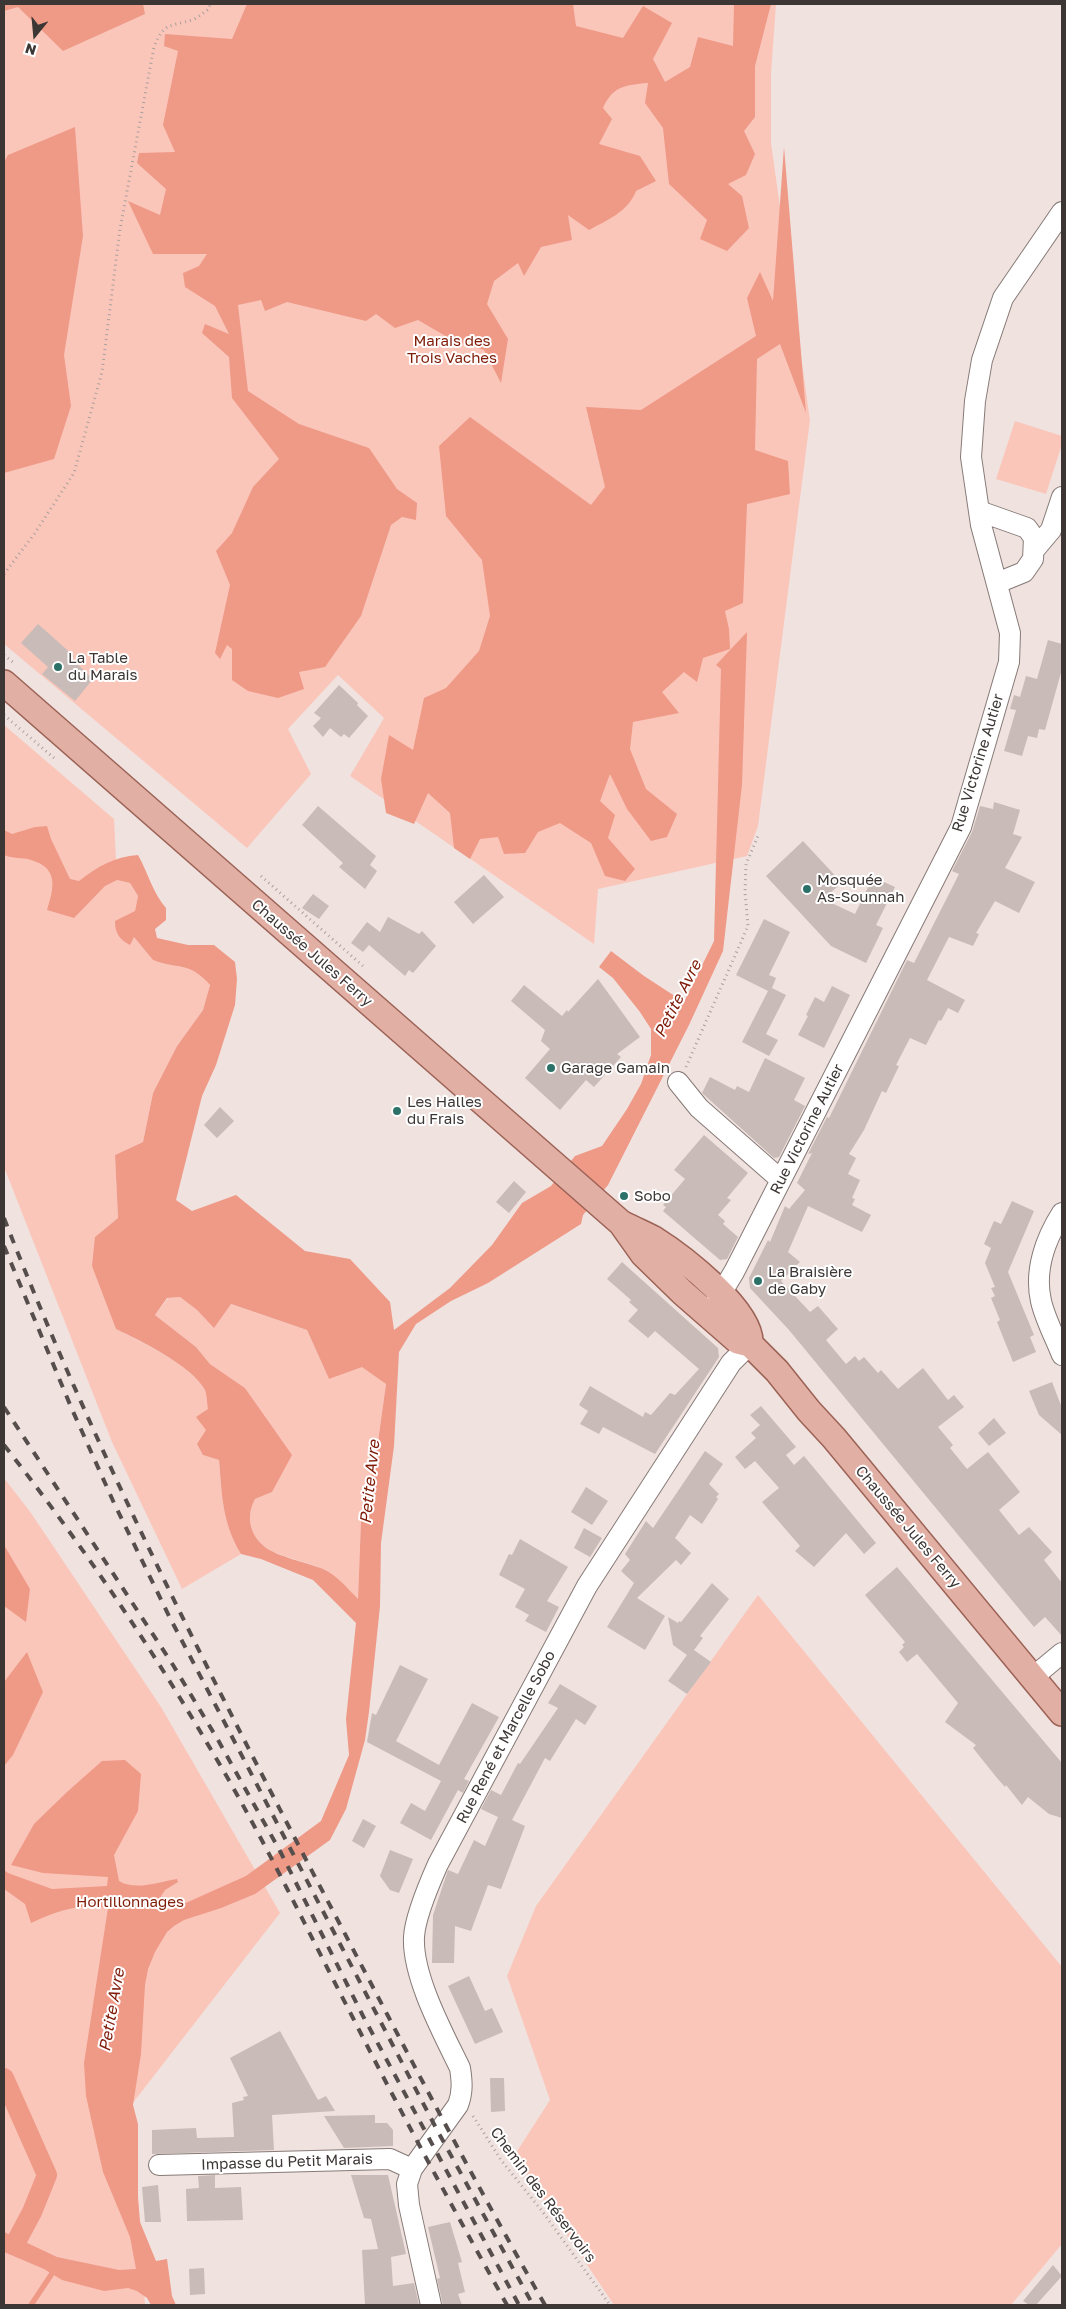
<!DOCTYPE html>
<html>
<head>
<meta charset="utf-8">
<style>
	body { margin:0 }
	#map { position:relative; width:1066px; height:2309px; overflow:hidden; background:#f0e2df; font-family:"Golos Text",sans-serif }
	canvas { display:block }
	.frame { position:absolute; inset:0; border:5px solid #3c3635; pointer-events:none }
	.north { position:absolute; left:10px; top:10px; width:50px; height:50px; -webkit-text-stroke:4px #fff; paint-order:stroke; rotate:197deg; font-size:14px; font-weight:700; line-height:20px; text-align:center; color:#3c3635 }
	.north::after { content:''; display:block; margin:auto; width:18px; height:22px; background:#3c3635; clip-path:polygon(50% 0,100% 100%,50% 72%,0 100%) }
</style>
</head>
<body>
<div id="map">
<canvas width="1066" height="2309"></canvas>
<div class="frame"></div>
<div class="north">N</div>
</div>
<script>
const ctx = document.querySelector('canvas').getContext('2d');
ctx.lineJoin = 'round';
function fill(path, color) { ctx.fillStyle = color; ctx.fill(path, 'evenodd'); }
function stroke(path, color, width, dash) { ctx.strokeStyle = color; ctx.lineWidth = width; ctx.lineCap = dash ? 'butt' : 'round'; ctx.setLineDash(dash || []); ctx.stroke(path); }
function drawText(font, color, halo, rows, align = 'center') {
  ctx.font = font + ' "Golos Text",sans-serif'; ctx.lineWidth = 4; ctx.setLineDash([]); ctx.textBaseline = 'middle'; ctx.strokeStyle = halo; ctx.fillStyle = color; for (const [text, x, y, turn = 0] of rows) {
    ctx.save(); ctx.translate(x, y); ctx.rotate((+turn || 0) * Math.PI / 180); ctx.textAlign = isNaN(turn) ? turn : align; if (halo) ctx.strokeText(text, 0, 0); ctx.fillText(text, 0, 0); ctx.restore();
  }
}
fill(new Path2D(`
	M4,4H776L771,74V143L810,420L758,826L747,856L598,889L594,944L350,776L384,718L338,675L288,729L311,774L247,848L4,644Z
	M1015,421L1062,436V444L1046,494L996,479Z
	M4,725L114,819L117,880L130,883L138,896L135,911L134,936L153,960C179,970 189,961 210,985L203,1010L177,1046L153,1093L143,1142L115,1155L118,1218L95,1237L116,1329C141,1342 190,1364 205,1390C213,1405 205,1439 203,1455L219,1460C222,1495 222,1523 241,1554L182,1589L112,1442L4,1167Z
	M180,1297L197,1310L214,1327L230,1304L307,1330L329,1379L362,1366L386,1384L377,1449L361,1521L358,1600C348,1588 337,1576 323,1569C310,1563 275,1555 265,1547C249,1534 246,1516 255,1499L272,1492L265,1417L245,1388L210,1364L196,1347L155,1315L168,1298Z
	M4,1478L31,1513L161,1707L280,1913L132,2104L145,2305H4Z
	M758,1595L1062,1967V2244L1011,2305H614L514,2156L550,2100L507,1976L536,1906Z`), '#fbc6ba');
fill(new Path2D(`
	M4,4H143L145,14L63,51L18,7L4,11Z
	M247,4H573L576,26L623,38L643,6L672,23L653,59L665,82L690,67L698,37L733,46L734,4H771L755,66V117L744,131L755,154L746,175L728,184L742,196L749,228L727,251L700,239L707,220L669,184L663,128L645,103L648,83C625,85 613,86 603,108L612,119L599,144L640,156L656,181L636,191C628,212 607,220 589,230L568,215L572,240L541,247L524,276L518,263L494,281L487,304L508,339L501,383L484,350L454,341L418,320L395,328L376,314L366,321L287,302L265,311L261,300L238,305L248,391L299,424L369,448L397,489L417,503L416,520L402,517L391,525L361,616L325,667L299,672L304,689L278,698L248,691L232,680V649L227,645L220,659L215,653L230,585L216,551L232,533L253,487L279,459L232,398L229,357L202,333L205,324L229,334L215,306L185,287L183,273L199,266L207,254H153L128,201L160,215L166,189L137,163L139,153L175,152L163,125L178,51L164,46L165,34L232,39Z
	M75,127L83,236L64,355L71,406L54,459L4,473V162L8,155Z
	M784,147L806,413L780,344L757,359L755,450L788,461L790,494L747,504L743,603L725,611L729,629L730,649L703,658L697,682L684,672L662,692L679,713L633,722L630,749L646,789L677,814L667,837L651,841L627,809L610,774L600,801L615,815L608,838L635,869L625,881L605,876L591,843L560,823L538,832L525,853L504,854L498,837L480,839L470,859L454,848L450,813L428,793L414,824L386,813L381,779L389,735L413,750L424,698L446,688L479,651L490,616L482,560L446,516L439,446L470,417L591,505L605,487L586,407L641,410L756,336L747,298L760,272L773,301Z
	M747,632L742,785L723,951L689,1025L608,1185L583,1215L581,1224L488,1283L451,1301L416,1324L399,1352L394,1446L381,1543L380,1606L369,1712L365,1740L346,1809L330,1840L255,1894L221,1908L184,1920L174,1926L167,1932L155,1952L148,1969L145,1985L141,2054L133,2105L138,2124V2198L140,2222L156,2261L167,2259L172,2296L176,2305H151L147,2298L137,2291L128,2288L104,2291L62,2280L44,2269L4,2252V2232L57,2257L119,2270L136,2269L130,2237L103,2172L86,2096L84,2063L108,1908C76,1904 60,1910 31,1923L25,1904L4,1889V1870L8,1873L52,1889L107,1886L108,1877L43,1873L11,1865L34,1824L67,1792L102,1761L125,1760L141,1774L138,1811L114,1855L119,1881C135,1891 159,1882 177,1879L178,1882L165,1890L161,1896L162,1905L170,1910L246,1876L321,1821L349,1755L346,1719L356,1623L313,1580L261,1559L241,1554C222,1523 222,1495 219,1460L203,1455L197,1444L206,1430L196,1417L208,1409C207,1403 207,1395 205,1390C191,1365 141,1341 116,1329L92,1266L95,1237L118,1218L115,1155L143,1142L153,1093L177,1046L203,1010L210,985C189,961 179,970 153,960L134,937L130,945C119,939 115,933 115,921L135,911L138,896L130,883L117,880L105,886L74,918L47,910C54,888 59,868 31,860C22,857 13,859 4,855V830L12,834L35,827L47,826L51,839L70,879L79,881C98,866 114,857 138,855C148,873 153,893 166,908V920L155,929L157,938L188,945H214L235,962L237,979L235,1005L216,1065L202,1096L176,1200L192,1211L236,1195L305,1251L350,1259L390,1302L394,1330L450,1288L492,1245L522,1203L551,1186L575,1156L602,1146L627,1109L641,1084L651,1055V1029L640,1012L613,978L599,967L611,951L644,976L684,1002L714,941L721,669L716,665ZM180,1297L197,1310L214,1328L231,1304L307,1330L329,1379L362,1367L386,1384L377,1449L361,1521L358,1599C347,1588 338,1576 323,1569C308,1563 276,1556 265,1547C249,1534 246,1516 255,1499L272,1492L292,1455L245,1388L210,1364L196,1347L155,1315L167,1298Z
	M4,1545L30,1589L26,1622L4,1606Z
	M27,1652L43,1692L13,1755L4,1766V1682Z`), '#ef9987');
stroke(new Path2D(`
	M31,2305L55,2269`), '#ef9987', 5.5);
stroke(new Path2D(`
	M4,2078L47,2175L32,2212L16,2242`), '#ef9987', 20);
fill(new Path2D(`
	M38,624L74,656L72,659L93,679L75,701L42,674L48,667L21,643Z
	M1048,640L1062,644V669L1045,730L1039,729L1037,738L1028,736L1022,756L1004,751L1016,710L1010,709L1014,695L1020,697L1026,676L1037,679Z
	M339,685L358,703L357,705L368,716L349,738L344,734L341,737L330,728L323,737L313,726L321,718L314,713Z
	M994,802L1020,810L1013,834L1022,837L1005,868L1035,882L1019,913L995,901L976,933L979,934L973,946L949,937L927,980L965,1000L958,1013L948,1008L941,1021L939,1020L926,1045L910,1038L896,1065L899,1066L886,1093L882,1091L864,1130L849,1154L856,1158L848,1174L860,1180L852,1198L855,1199L852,1205L871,1215L862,1232L808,1206L788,1252L800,1262L781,1281L810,1312L818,1306L838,1329L826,1340L846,1364L855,1356L859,1361L864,1357L878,1373L881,1370L898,1389L923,1368L948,1400L954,1395L964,1407L938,1427L953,1445L950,1448L967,1469L988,1452L1020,1492L999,1510L1019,1535L1029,1527L1052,1552L1044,1560L1062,1583V1636L1045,1617L1034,1627L789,1330L750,1288L749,1278L768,1240L770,1242L785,1206L789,1209L805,1190L797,1183L812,1153L808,1154L827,1117L829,1118L907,960L914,963L959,874L952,871L972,832L980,806L993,809Z
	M318,806L376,856L370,865L377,871L365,889L339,867L343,863L302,825Z
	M803,841L842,883L823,899L855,914L873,877L895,887L876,925L883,928L866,963L831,946L766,876Z
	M484,875L504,897L473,924L454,902Z
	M313,894L329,906L319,919L302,908Z
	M388,917L419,934L422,931L436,946L413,973L409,970L405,976L369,945L363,952L351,943L367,922L380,932Z
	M764,919L790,932L769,975L776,978L772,988L786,995L766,1034L778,1040L769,1056L742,1042L768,991L736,975Z
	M598,979L640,1037L617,1054L621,1057L594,1087L586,1080L560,1110L525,1078L550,1049L541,1041L545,1030L511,1001L524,985L562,1016L567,1010L568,1012Z
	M832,986L850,995L824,1048L798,1035L808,1016L806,1015L815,997L824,1002Z
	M765,1058L805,1078L794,1100L805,1106L779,1157L774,1158L702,1093L710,1077L735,1090L737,1086L749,1092Z
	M220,1107L234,1121L217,1138L204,1125Z
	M704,1135L748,1173L727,1198L731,1200L718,1215L725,1221L723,1224L738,1237L727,1259L720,1260L663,1211L666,1207L663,1205L685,1179L674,1170Z
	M514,1181L526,1192L509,1213L496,1202Z
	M1012,1201L1034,1211L1008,1272L1034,1335L1030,1337L1036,1352L1013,1362L997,1322L1000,1320L991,1298L995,1296L991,1288L995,1287L985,1263L991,1248L984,1244L994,1221L1001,1224Z
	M622,1262L718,1348L719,1357L655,1454L603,1427L599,1434L580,1424L588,1411L579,1405L590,1386L643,1417L645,1412L651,1415L670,1393L675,1395L699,1369L655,1331L648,1338L628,1321L638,1310L629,1302L631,1300L607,1279Z
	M1052,1382L1062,1408V1435L1039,1415L1029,1391Z
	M761,1406L796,1447L786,1455L794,1465L804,1456L876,1543L864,1554L846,1533L814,1567L795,1551L800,1546L762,1502L779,1488L755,1461L745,1469L735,1457L756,1438L751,1433L760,1425L750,1415Z
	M994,1418L1006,1433L989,1446L978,1433Z
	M705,1451L723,1464L709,1484L719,1494L716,1497L718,1499L702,1524L690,1515L675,1538L691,1553L681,1565L676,1560L637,1598L665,1616L645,1650L607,1627L634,1583L621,1571L630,1560L625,1554L646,1521L653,1528Z
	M586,1487L608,1501L592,1525L571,1512Z
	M584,1528L602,1538L590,1557L574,1548Z
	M520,1539L568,1567L547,1601L559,1607L546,1632L525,1621L529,1615L515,1607L525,1589L499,1575L509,1554L512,1555Z
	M897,1567L1062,1763V1818L1049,1814L1028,1797L1022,1805L1006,1785L1005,1787L997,1778L973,1748L976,1745L945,1722L958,1703L917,1654L907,1662L899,1652L904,1647L902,1645L905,1642L865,1595Z
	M712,1583L729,1599L700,1636L703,1638L694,1650L711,1662L687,1694L668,1681L687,1655L673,1645L668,1617L678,1623L679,1621L681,1622Z
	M400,1665L428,1679L396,1741L439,1765L472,1703L499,1717L464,1779L469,1781L463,1793L458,1790L431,1840L400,1823L411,1803L425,1811L441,1781L367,1742L372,1713L376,1715Z
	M560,1684L597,1706L585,1725L576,1719L550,1761L545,1758L512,1820L525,1826L501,1889L488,1885L471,1931L455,1926L454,1963H432L433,1915L448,1870L458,1874L474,1840L485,1846L498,1817L481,1809L491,1790L501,1795L518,1763L520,1764L558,1708L548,1703Z
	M363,1819L376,1826L364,1848L352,1841Z
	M390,1850L413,1859L399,1893L390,1890L380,1876Z
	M469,1976L485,2011L492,2008L503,2032L475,2044L448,1986Z
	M280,2031L318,2100L326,2096L335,2111L272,2115L274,2150L152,2154V2130L196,2128L197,2138L234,2137L232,2103L244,2100L243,2097L248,2096L230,2058Z
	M490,2078H504L505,2111L491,2112Z
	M375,2115V2123H387L393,2130V2146L344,2148L324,2116Z
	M215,2175V2188L241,2187L243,2220L187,2221L186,2189L199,2188L198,2176Z
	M351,2175H388L406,2254L391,2257L393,2286L414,2283L419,2305H365L362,2250L378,2249L371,2219L364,2218Z
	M158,2185L161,2222H145L142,2187Z
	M450,2222L462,2262L458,2263L465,2292L458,2294L462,2305H443L437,2279L440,2278L428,2227Z
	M1053,2265L1062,2276L1036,2305H1029L1023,2301Z
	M204,2268L205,2294L190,2295L189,2269Z`), '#c8bbb8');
const minor = new Path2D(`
	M979,511L1027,528L1034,538L1033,559L1024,572L997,583
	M1035,549L1051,530L1062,497
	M678,1082L699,1108L781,1180
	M1062,1213C1046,1238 1034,1270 1041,1301C1045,1319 1055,1337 1062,1355
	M714,1305L734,1272L961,827L1009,662L1010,633L981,525L971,457L975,401L982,360L1003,298L1062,212
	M1033,1677L1062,1653
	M159,2165L390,2159L412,2169
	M431,2305L409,2205L407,2184L412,2169L458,2105C463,2092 462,2081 460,2068C443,2033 412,1976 414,1937C415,1917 430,1882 438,1864L587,1586L731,1363L750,1344`);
const major = new Path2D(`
	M4,683L621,1223L643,1254L683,1293L738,1341L750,1344L777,1371L809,1411L834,1438L1062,1713
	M623,1224C633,1229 644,1234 654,1239C681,1256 753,1311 750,1344`);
stroke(minor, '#867a77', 22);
stroke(major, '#9c6256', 28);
stroke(new Path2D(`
	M4,574L35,533L74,473L102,372L120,229L154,47C164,22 169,27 192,20C198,18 203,13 209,9L210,4
	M4,655L14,663
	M4,715L54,758
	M261,876L363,966
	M686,1067L748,926L745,892L746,864L758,836
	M473,2116L501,2160L542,2211L610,2305`), '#aaa09d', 3, [1, 4]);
stroke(minor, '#fff', 20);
stroke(major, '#e2afa4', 25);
stroke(new Path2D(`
	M4,1218C92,1444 202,1660 314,1875C390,2019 464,2164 545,2305
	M4,1246L71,1407L114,1503L169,1616L436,2128L533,2305
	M4,1407L173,1665L218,1740L280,1851L363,2016L519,2305
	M4,1445C78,1539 146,1639 207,1743C261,1832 305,1926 353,2018C402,2115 454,2210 507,2305`), '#554e4d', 4, [9, 9]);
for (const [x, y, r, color] of [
	[58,667,5,"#2b7168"],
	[807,889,5,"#2b7168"],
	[551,1068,5,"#2b7168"],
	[397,1111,5,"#2b7168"],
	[624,1196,5,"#2b7168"],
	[758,1281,5,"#2b7168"]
]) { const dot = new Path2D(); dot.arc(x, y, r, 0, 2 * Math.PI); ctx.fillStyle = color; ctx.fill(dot); stroke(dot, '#fff', 2); }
drawText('15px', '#7f1c08', '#fff', [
	["Marais des",452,341],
	["Trois Vaches",452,358],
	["Hortillonnages",130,1902]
]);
drawText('15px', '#3c3635', '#fff', [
	["La Table",68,658],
	["du Marais",68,675],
	["Mosquée",817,880],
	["As-Sounnah",817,897],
	["Garage Gamain",561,1068],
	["Les Halles",407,1102],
	["du Frais",407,1119],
	["Sobo",634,1196],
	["La Braisière",768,1272],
	["de Gaby",768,1289]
], 'left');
drawText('15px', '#3c3635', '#fff', [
	["Rue Victorine Autier",978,763,-73],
	["Chaussée Jules Ferry",312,953,41],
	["Rue Victorine Autier",807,1129,-63],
	["Chaussée Jules Ferry",908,1527,50],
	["Rue René et Marcelle Sobo",506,1737,-62],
	["Impasse du Petit Marais",287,2162,-2],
	["Chemin des Réservoirs",543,2195,53]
]);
drawText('italic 16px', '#7e1a07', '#fff', [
	["Petite Avre",678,999,-63],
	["Petite Avre",370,1482,-84],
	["Petite Avre",112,2010,-80]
]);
</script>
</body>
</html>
